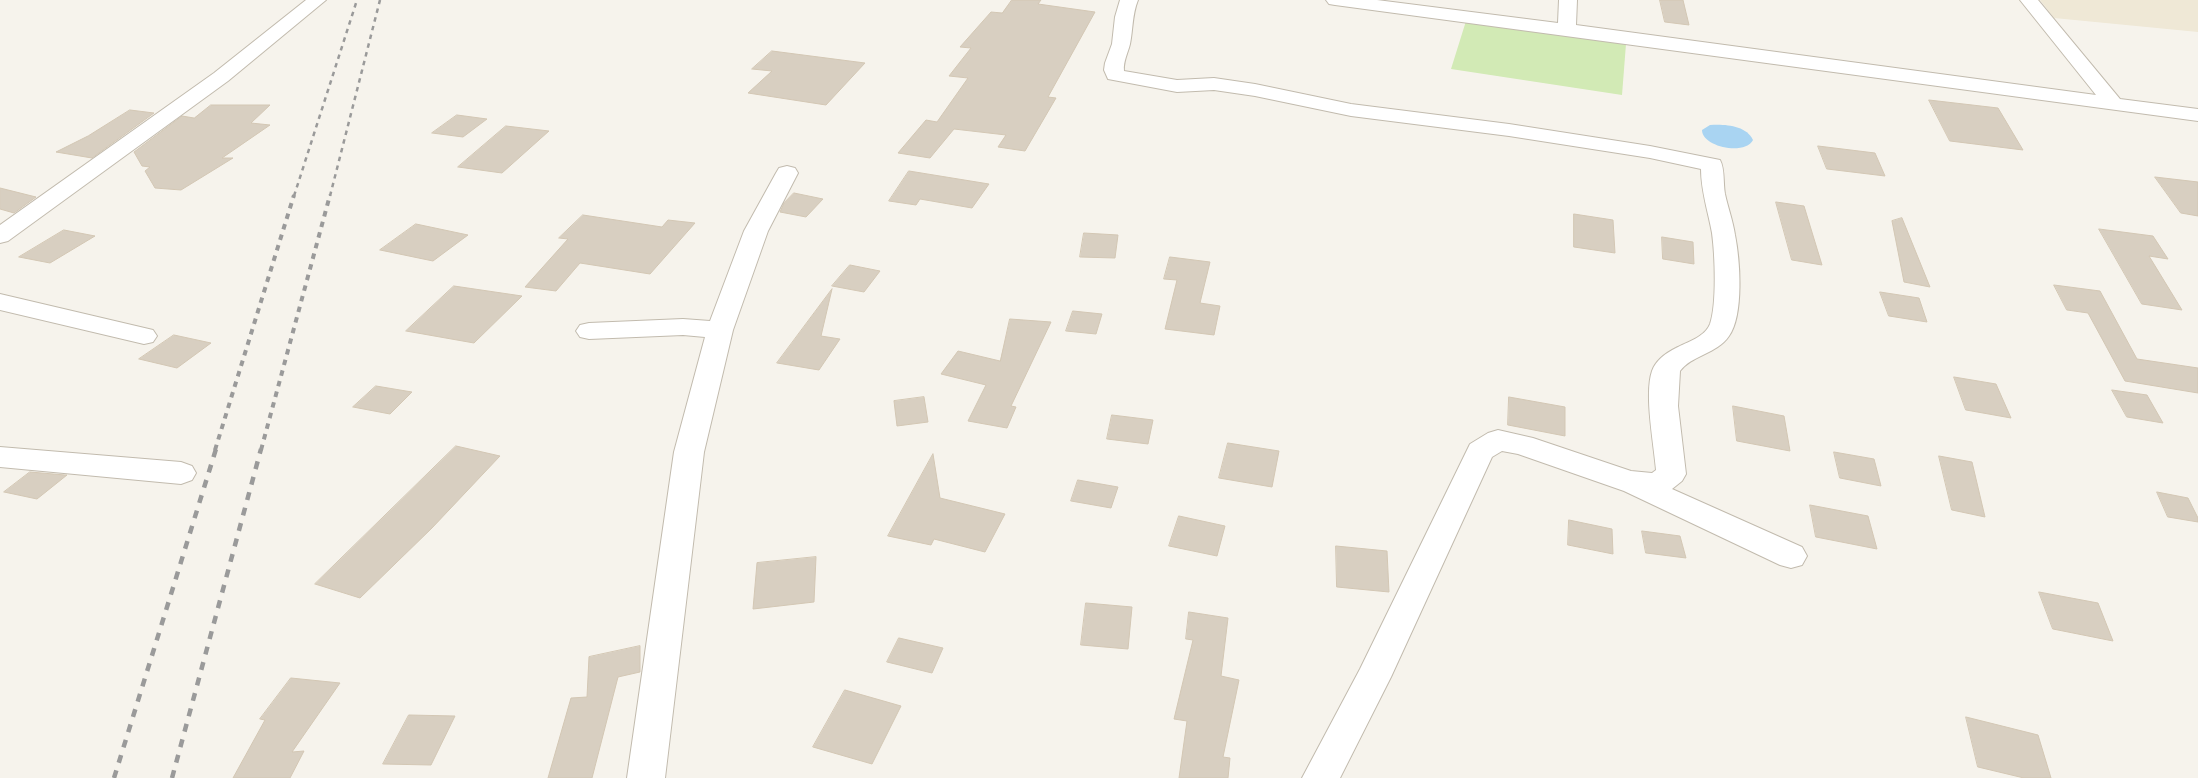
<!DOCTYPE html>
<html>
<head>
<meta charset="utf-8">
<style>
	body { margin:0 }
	canvas { display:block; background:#f6f3ec }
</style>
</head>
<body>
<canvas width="2198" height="778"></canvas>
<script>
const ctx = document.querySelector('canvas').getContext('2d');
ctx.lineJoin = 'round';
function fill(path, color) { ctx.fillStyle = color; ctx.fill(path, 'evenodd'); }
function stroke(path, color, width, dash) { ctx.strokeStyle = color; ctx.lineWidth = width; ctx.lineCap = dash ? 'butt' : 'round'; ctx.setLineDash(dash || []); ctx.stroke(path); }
fill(new Path2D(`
	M2040,0H2198V32L2054,18Z`), '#efe8d6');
fill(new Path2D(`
	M1466,21L1626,44L1622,95L1451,69Z`), '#d2eab5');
fill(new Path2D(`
	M1710,125C1724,124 1746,125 1753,140C1745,156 1702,147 1702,130Z`), '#a9d4f2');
const building = new Path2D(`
	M1012,0H1041L1038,4L1095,12L1048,97L1056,98L1025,151L998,147L1006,135L954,129L930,158L898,153L926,120L937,122L968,78L949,76L971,48L960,47L991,12L1002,13Z
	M1660,0H1683L1689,25L1665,22Z
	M772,51L865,63L826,105L748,93L772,71L752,69Z
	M1929,100L1998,108L2023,150L1950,141Z
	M211,105H270L251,123L270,125L222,158H233L181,190L155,188L145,171L150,167L142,166L134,152L182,116L194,118Z
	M130,110L154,113L92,158L56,152L88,136Z
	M457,115L487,119L463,137L432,133Z
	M506,126L549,131L502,173L458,167Z
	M1818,146L1875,153L1885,176L1827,169Z
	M909,171L989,184L972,208L920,199L916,205L889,201Z
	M2155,177L2198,182V216L2181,213Z
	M0,188L36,197L14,213L0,209Z
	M794,193L823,199L806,217L780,212L784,203Z
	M1776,202L1804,206L1822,265L1792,260Z
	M1574,214L1613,220L1615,253L1574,247Z
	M583,215L662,227L668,220L695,223L650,274L580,263L556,291L525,287L568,239L559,238Z
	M1902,218L1930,287L1904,282L1892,221Z
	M416,224L468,235L433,261L380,250Z
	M2099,229L2153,236L2168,259L2149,256L2182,310L2142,304Z
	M64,230L95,236L50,263L19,257Z
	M1084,233L1118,235L1115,258L1080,257Z
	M1662,237L1693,242L1694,264L1663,259Z
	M1170,257L1210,262L1200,303L1220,306L1214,335L1165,329L1177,280L1164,279Z
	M850,265L880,271L864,292L832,286Z
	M2054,285L2100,291L2137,359L2198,368V393L2125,381L2088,313L2067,310Z
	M454,286L522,296L474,343L406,331Z
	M832,289L821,336L840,339L819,370L777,363Z
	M1880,292L1919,298L1927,322L1889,316Z
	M1073,311L1102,314L1096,334L1066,331Z
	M1010,319L1051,322L1011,406L1016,407L1007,428L968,421L986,385L941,374L958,351L1000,361Z
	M174,335L211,343L177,368L139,359Z
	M1954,377L1996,384L2011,418L1966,410Z
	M376,386L412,392L390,414L353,407Z
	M2112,390L2147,395L2163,423L2127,417Z
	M924,397L928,422L897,426L894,401Z
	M1509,397L1565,407V436L1508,425Z
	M1733,406L1784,416L1790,451L1737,441Z
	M1112,415L1153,420L1148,444L1107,439Z
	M1228,443L1279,451L1272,487L1219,478Z
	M456,446L500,456L432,528L360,598L315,584Z
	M1834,452L1874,459L1881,486L1840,478Z
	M933,454L940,498L1005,514L985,552L934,539L931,545L888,536Z
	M1939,456L1972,462L1985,517L1952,510Z
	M30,472L65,475H67L37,499L4,492Z
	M1078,480L1118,487L1111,508L1071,501Z
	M2157,492L2188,498L2198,518V522L2168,517Z
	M1810,505L1868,516L1877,549L1816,537Z
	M1179,516L1225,526L1217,556L1169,546Z
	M1569,520L1612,529L1613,554L1568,545Z
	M1642,531L1680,536L1686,558L1646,553Z
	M1336,546L1387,551L1389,592L1337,587Z
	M816,557L814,602L753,609L757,563Z
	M2039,592L2098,603L2113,641L2053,629Z
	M1086,603L1132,607L1128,649L1081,645Z
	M1189,612L1228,618L1221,676L1239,680L1223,757L1230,758L1228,778H1179L1187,721L1174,719L1193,640L1186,639Z
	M899,638L943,648L932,673L887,662Z
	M640,646V672L618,677L592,778H548L571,698L587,697L589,657Z
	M291,678L340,683L292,752L304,751L290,778H233L265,720L260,719Z
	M845,690L901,706L872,764L813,747Z
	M409,715L455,716L431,765L383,764Z
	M1966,717L2038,735L2051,778H2024L1978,767Z`);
fill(building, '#d8cfc1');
stroke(building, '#d3c7b4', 1);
const street = new Path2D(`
	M306,0H326L228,81L8,241L0,243V225L214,73Z
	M1120,0H1138C1132,15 1133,29 1130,44C1128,53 1123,61 1124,71L1177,80L1214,78L1255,84L1351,104L1509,124L1650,146L1720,160C1725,169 1723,183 1725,194C1728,208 1733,221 1735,235C1740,260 1744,315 1729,336C1717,354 1692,355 1680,371L1678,406L1686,474L1682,481L1672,489L1802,547L1807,556L1802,565L1791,568L1780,565L1624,491L1518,454L1502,451L1492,457L1391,677L1340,778H1302L1360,669L1470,444L1488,433L1498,430L1533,438L1631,471L1652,473L1656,470C1654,445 1644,394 1652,371C1656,360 1666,353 1676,348C1687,342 1705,337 1710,324C1717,304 1715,255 1712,233C1708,211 1701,191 1701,169L1650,158L1509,136L1351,116L1255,96L1214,90L1177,92L1108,79L1104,70L1105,63L1112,44L1115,17Z
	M1326,0H1377L1558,23L1559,0H1577L1576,25L2096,95L2020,0H2038L2120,99L2198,109V121L1335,5L1329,4Z
	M787,166L795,168L798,173L768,231L733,330L704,452L665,778H627L674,452L705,337L683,335L589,339L580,337L576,331L580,325L589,323L683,319L710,321L744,231L776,173L779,168Z
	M0,294L153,330L157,336L153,342L144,344L0,310Z
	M0,447L181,462L192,466L196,473L192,480L181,484L0,467Z`);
stroke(street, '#c2bbae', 2);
fill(street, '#fff');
stroke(new Path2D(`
	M294,196L357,0
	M330,196L380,0`), '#9a9a9a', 2.5, [4.5, 4.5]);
stroke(new Path2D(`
	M215,450L294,195
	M261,450L330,195`), '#9a9a9a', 4, [5.5, 5.5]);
stroke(new Path2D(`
	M114,778L216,449
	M172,778L261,449`), '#9a9a9a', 4.5, [8, 8]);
</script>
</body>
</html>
